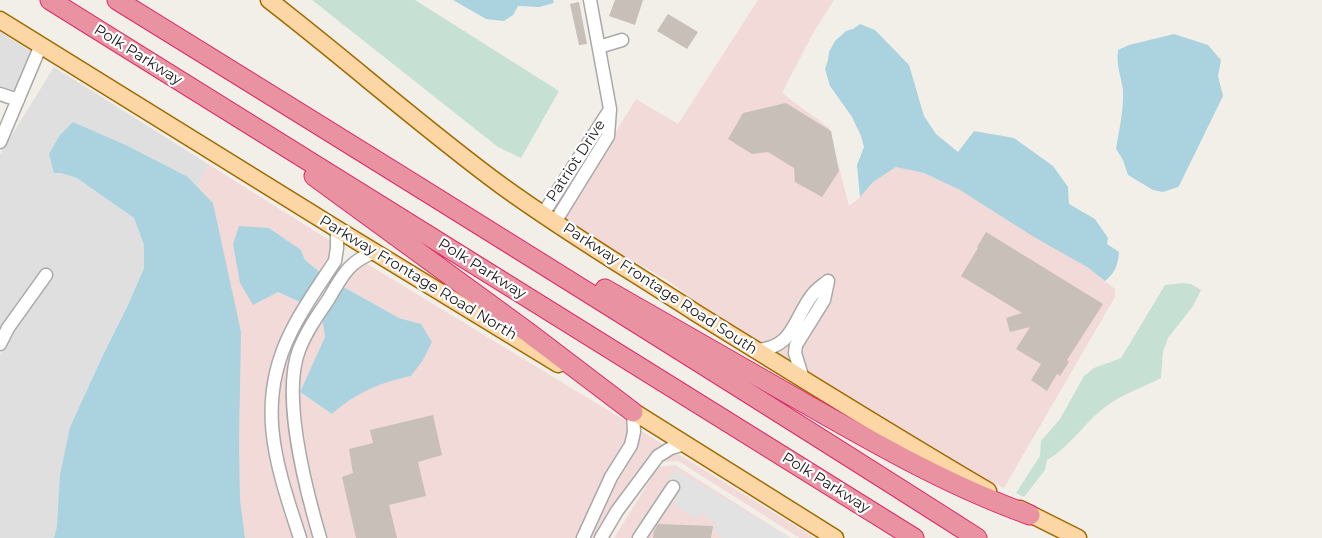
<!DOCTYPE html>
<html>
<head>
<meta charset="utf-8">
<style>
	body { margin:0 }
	canvas { display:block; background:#f2efe9 }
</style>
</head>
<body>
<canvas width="1322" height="538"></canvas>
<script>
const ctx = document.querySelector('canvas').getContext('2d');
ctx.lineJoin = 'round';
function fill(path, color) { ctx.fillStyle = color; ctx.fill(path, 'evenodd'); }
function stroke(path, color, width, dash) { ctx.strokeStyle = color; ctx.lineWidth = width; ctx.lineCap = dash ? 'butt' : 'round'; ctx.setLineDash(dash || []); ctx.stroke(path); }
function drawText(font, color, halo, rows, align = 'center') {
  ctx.font = font + ' Montserrat,sans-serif'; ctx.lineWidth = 4.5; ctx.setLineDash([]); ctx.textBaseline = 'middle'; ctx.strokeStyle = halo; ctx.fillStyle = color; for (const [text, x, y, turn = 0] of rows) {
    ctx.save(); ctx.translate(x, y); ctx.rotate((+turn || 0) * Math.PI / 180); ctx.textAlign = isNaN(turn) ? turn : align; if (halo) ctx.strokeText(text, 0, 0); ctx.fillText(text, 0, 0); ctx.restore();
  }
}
fill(new Path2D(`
	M0,32L32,52L15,93L0,88Z
	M54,67L208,164L198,187L188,177L128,146L73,122L61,173L77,178L94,189L134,218L144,245V268L129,303L104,353L70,427L57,526L54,538H0V354L13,331L53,273L44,268L0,333V154Z`), '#e0dfdf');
fill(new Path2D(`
	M758,0H834L813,33L782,93L829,128L849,206L856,201L873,182L896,167L924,173L960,190L1087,267L1115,289V297L1004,488L942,458L865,411L778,354L777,356L717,319L670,282L562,220L636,99L678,124Z
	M208,164L332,242L330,259L321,273L305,260L301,250L278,292L302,303L266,412L267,437L273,474L294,538H245L244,531L240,499L239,438L223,256L213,203L198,187Z
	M364,262L629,423L626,443L591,506L577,538H325L307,466L300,411L298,377L304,352L322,318L325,337L300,392L332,414L348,400L363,391L391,380L411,376L421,324L399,318L342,286L355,268Z
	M311,307L316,309L294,348L287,378L289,414L296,469L314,538H306L283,470L279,447L276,411L279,388L287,354L295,335Z
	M640,430L664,445L654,452L595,538H588Z
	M675,452L815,538H800L678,461L659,462Z
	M675,465L791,538H614L658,467Z`), '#f2dad9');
fill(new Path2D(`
	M312,0H415L559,91L521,158L498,147Z
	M1184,283L1191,284L1201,290L1193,306L1168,338L1163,352L1161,378C1145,386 1127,393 1112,402C1087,418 1072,446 1047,460L1045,470L1024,497L1016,493L1040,456L1041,441L1060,419L1084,376L1094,368L1121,358L1165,285Z`), '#c6e0d4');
fill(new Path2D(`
	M675,469L790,538H722L714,530L715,523L700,513L696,519L673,505L677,498L664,490Z`), '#e2e2e2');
fill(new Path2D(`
	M453,0H553L554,3L539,7L518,6L513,15L504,21L486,19Z
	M860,24L875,30L909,65L924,116L936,134L958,152L974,131L1014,138L1053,166L1068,187L1069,204L1095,219L1108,238L1107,244L1119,252C1118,265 1115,273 1105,281L1087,267L1034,237L960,190L924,173L896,167L873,182L860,197L857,165L864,147L861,136L852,117L830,86L825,69L828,60L829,52L835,41L846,31L853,29Z
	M1174,34L1208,45L1221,60L1218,76L1223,96L1180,184L1178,187L1163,192L1153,190L1128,175L1123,160L1116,149C1119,130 1124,109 1123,90C1121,76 1116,65 1118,50L1129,45Z
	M73,122L128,146L188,177L213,203L241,332L239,438L240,499L245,538H54L57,526L60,475L70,427L104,353L129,303L144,268V245L134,218L77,178L61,173H54L49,154L60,135Z
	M239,226L269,228L301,250L305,260L321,273L302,303L278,292L253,305L240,283L233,244Z
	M342,286L399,318L421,324L432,342L423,360L411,376C379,383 357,392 332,414L300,392L325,337L322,318Z`), '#aad3df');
fill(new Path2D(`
	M615,0H643L635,25L609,16Z
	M579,2L587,44L579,45L570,4Z
	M668,14L698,32L687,49L657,31Z
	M786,103L831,131L839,171L822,197L795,182L794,168L768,152L752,154L728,139L743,113Z
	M986,232L1103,304L1067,360L1069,362L1060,376L1057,374L1047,391L1031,380L1041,364L1016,349L1030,327L1010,332L1006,318L1022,313L961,276L978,248L977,247Z
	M433,415L442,455L418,462L426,496L389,505L397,538H356L342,477L353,473L349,449L373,443L370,430Z
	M658,524L713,526L711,538H653L654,531Z`), '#c7bfb8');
const minor = new Path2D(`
	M599,47L622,40
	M0,94L18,100
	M0,142L41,45
	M543,214L609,111
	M555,222L608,136L610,109L590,0
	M0,344L8,328L46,275
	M755,350C794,349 793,319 813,294C817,289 823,285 828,281
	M803,379L795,353L796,345L824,300L828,281
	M300,538C277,467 254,405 291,332C303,307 320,284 335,261L337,248V229
	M320,538C306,490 281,397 299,350C306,332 317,316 328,300C342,277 347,262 375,252
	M583,538L611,477L631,445L634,432L633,412
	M601,538L617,511L658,456L671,448L685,444
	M639,538L673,487`);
const major = new Path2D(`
	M269,0C348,61 422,127 502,186C564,231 631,271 696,313C793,373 889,433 988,491
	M0,20L337,229L558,364
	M623,405L835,538
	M1020,509L1078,538`);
const highway = new Path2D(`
	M50,0L914,538
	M117,0C405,178 692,356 977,538
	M314,176L529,333L633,412
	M605,289C672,328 739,366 806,404C878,445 951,487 1030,515`);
stroke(minor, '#a9a9a9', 15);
stroke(major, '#a06b00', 19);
stroke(highway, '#dc2a67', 21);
stroke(minor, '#fff', 12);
stroke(major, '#fcd6a4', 16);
stroke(highway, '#e892a2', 19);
drawText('15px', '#222', '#fff', [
	["Polk Parkway",138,55,32],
	["Patriot Drive",576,161,-57],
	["Polk Parkway",482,269,32],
	["Parkway Frontage Road North",418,278,31],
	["Parkway Frontage Road South",660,289,33],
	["Polk Parkway",826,483,32]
]);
</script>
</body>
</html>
